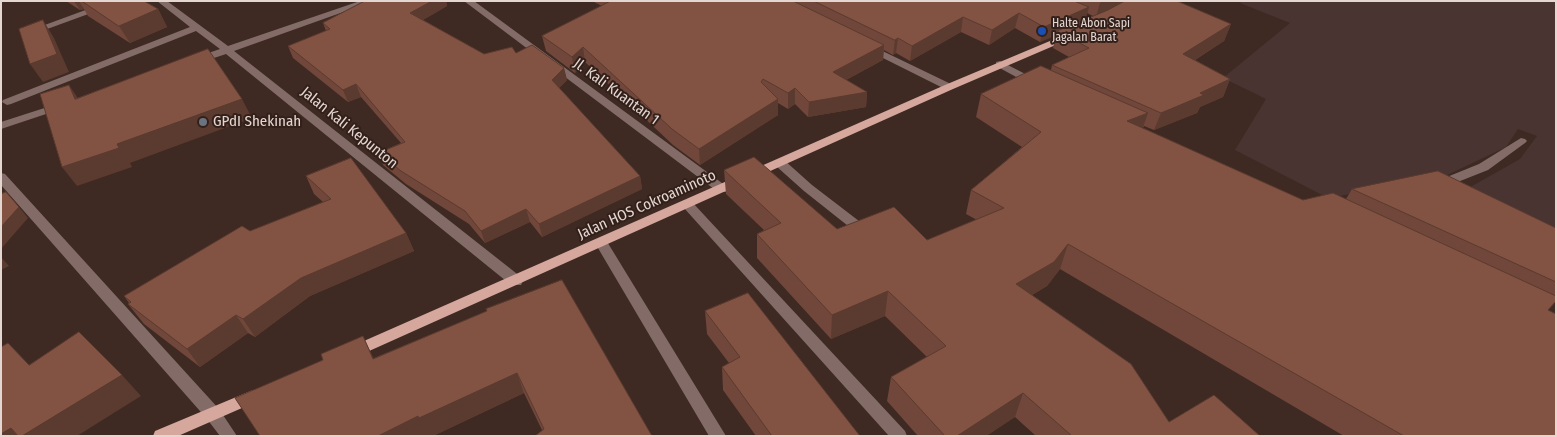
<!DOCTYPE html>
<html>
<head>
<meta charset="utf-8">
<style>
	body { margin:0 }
	#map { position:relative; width:1557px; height:437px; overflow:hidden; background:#3e2a23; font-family:"Fira Sans Condensed",sans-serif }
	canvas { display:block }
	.frame { position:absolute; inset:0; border:2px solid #e4d7d2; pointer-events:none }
</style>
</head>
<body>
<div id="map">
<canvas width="1557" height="437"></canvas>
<div class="frame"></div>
</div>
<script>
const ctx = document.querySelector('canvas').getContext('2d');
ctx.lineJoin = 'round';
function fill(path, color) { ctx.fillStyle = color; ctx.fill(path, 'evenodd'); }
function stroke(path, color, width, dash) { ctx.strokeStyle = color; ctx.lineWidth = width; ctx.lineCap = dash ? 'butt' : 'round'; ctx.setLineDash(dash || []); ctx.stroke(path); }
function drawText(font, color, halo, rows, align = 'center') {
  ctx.font = font + ' "Fira Sans Condensed",sans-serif'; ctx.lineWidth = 4; ctx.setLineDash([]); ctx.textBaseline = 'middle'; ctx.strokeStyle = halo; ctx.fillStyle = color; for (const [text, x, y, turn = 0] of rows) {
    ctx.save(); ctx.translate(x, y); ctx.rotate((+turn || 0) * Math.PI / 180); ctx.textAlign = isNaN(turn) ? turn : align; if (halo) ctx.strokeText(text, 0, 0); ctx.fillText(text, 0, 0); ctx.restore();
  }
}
fill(new Path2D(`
	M1243,1H1556V243L1458,194L1520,159L1537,136L1518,129L1506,147L1443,177L1328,198L1235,150L1266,99L1223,78L1290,23L1240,3Z`), '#493432');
fill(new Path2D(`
	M110,1H124L50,28L47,29L42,26Z
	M157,1H167L228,46L360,1H374L234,51L521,277L523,281L521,285H511L226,54L202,62H194V58L220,49L196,31L11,104L7,105L2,102L3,100L190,27Z
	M464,1H474L726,186L728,189L726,192H718Z
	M868,44L953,85L954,87L953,89H945L865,49L863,47Z
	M1000,61L1039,81L1040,83L1039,85H1031L996,66V62Z
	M60,103L65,106L64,108L1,129V122Z
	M1521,138L1525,139L1527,141L1525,143L1488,170L1445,187L1441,188L1435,184L1437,181L1479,164Z
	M780,159L784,160L812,185L872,231L873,234L872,237H862L804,191L776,166L774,163Z
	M1,173L5,174L219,409L237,436H220L207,419L1,185Z
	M688,201L692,202L905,431L907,436H889L684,208L682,205L684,202Z
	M601,238L606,240L726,436H709L595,243L596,240Z`), '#836c67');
fill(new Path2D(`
	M1069,33L1074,36L1072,38L953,89L358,356L353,358L348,356L346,352L348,348L945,85Z
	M253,390L258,391L261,396L258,401L178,436H153L155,431Z`), '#d6a79c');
fill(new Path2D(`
	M66,1H144L158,9L167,27L130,43L88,16L84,9L80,10Z
	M365,1H446L447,6L423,20L484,54L516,53L564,68L567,80L559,88L640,176L642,189L542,237L530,222L485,243L469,224L406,184L383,165L378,153L401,143L361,97L348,102L293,58L288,46L326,31L323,23Z
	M592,1H1177L1231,24L1224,41L1195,60L1230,79L1223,97L1200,107L1197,113L1154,130L1144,126L1143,128L1303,200L1346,199L1352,189L1556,228V301L1548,310L1556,436H1344L1060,269L1047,286L1032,295L1169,422L1260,436H1036L1015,417L986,436H918L887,401L891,377L927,357L885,316L831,339L757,258V234L764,230L726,194L724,170L837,229L927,240L977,220L966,214L971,190L1022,147L976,117L981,94L1051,70L1052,65L1069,57L1053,48L1056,35L1040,42L1015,28L989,45L961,32L910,61L896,53L893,55L884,50L883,60L846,80L867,92L866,107L808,117L795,104L788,109L778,103V115L700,165L673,145L585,62L575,73L546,51L542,36L602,6ZM1087,13L1093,16L1085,19Z
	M306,176L406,233L414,251L310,296L255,337L248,333L200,367L144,324L128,304L129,303L124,296L250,231L323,202L314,194Z
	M487,311L652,436L542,430L524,393L433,436H260L323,360L374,358Z
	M705,311L860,436H756L723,390L722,367L729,363L707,334Z`), '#70473a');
fill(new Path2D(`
	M74,1H79L84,9L80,10Z
	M432,1H446L447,6L414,25L410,13Z
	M1103,1H1132L1096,17L1100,3Z
	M1089,7L1085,22L1057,31L1056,35L1040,42L1044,27Z
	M158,9L167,27L130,43L119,26Z
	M1019,13L1015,28L989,45L992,30Z
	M963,17L961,32L910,61L912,46Z
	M43,20L54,38L69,72L43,82L30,64Z
	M1231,24L1224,41L1177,71L1183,54Z
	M898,38L896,53L893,55L895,40Z
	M884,45L883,60L832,87L833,72Z
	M583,47L585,62L575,73L572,57Z
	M564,68L567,80L554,93L552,80Z
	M1230,79L1223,97L1200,107L1197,113L1154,130L1161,113L1200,93Z
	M356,84L361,97L348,102L343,90Z
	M69,85L82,104L75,99Z
	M795,88V104L788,109V93Z
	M867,92L866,107L808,117L809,102Z
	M242,99L252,118L130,163L132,167L77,186L62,167L117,144Z
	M778,99V115L700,165L699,149Z
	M1148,113L1140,136L1127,121Z
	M640,176L642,189L542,237L539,224Z
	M19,207L28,218L1,249V227Z
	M526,209L530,222L485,243L481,231Z
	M406,233L414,251L310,296L255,337L243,319L301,278Z
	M1068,244L1060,269L1047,286L1009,308L1016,284Z
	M1,257L9,266L1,270Z
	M888,291L885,316L831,339L832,315Z
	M236,315L248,333L200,367L187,349Z
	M363,336L373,357L383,379L373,359Z
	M517,373L524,393L433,436H378L418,416Z
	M122,375L141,396L77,436H22Z
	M1023,393L1015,417L986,436H957Z
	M11,428L19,436H1V434Z`), '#5b3a2f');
const building = new Path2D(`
	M82,1H144L158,9L119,26Z
	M365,1H432L410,13L484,54L512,47L516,53L532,45L564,68L552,80L640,176L539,224L526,209L481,231L465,211L401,171L378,153L405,142L356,84L343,90L288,46L330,29L323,23Z
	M611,1H793L884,45L833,72L867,92L809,102L795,88L788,93L763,79L761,82L778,99L699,149L672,129L583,47L572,57L542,36Z
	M814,1H1074L1089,7L1044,27L1019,13L992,30L963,17L912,46L898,38L895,40Z
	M1125,1H1177L1231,24L1183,54L1230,79L1200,93L1204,95L1161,113L1052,65L1089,48L1057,31L1108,10Z
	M43,20L57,54L30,64L19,29Z
	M208,49L242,99L117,144L119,148L62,167L40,94L69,85L75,99Z
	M1041,66L1148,113L1127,121L1303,200L1333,193L1556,296V301L1548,310L1556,314V436H1404L1068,244L1054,262L1016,284L1131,364L1169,422L1214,395L1260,436H1072L1023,393L957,436H945L891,377L946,346L888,291L832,315L757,234L781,223L724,170L754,157L837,229L894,207L927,240L1004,208L971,190L1041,132L981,94Z
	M351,158L406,233L301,278L243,319L236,315L187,349L128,304L131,302L124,296L242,226L250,231L331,199L306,176Z
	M1438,171L1556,228V282L1352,189Z
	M6,192L19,207L1,227V194Z
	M562,280L652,436H535L544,429L517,373L419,418L418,416L378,436H260L235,398L323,360L321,354L363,336L373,359L487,311L486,309Z
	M748,293L860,436H772L722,367L740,357L705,311Z
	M79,332L122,375L22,436H18L11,428L1,434V347L8,343L29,365Z`);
fill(building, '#825343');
stroke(building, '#5b3a2f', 1);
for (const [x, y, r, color] of [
	[1042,31,5,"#1a4fb4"],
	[203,122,5,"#6b7280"]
]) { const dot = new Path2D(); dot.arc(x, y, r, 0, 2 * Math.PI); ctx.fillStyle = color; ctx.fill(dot); stroke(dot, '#34201a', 2); }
drawText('12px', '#e4d7d2', '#34201a', [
	["Halte Abon Sapi",1052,24],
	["Jagalan Barat",1052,38]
], 'left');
drawText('15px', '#e4d7d2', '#34201a', [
	["Jl. Kali Kuantan 1",616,92,36],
	["Jalan Kali Kepunton",349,128,39],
	["Jalan HOS Cokroaminoto",647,205,-24]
]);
drawText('15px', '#e4d7d2', '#34201a', [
	["GPdI Shekinah",213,122]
], 'left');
</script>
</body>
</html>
